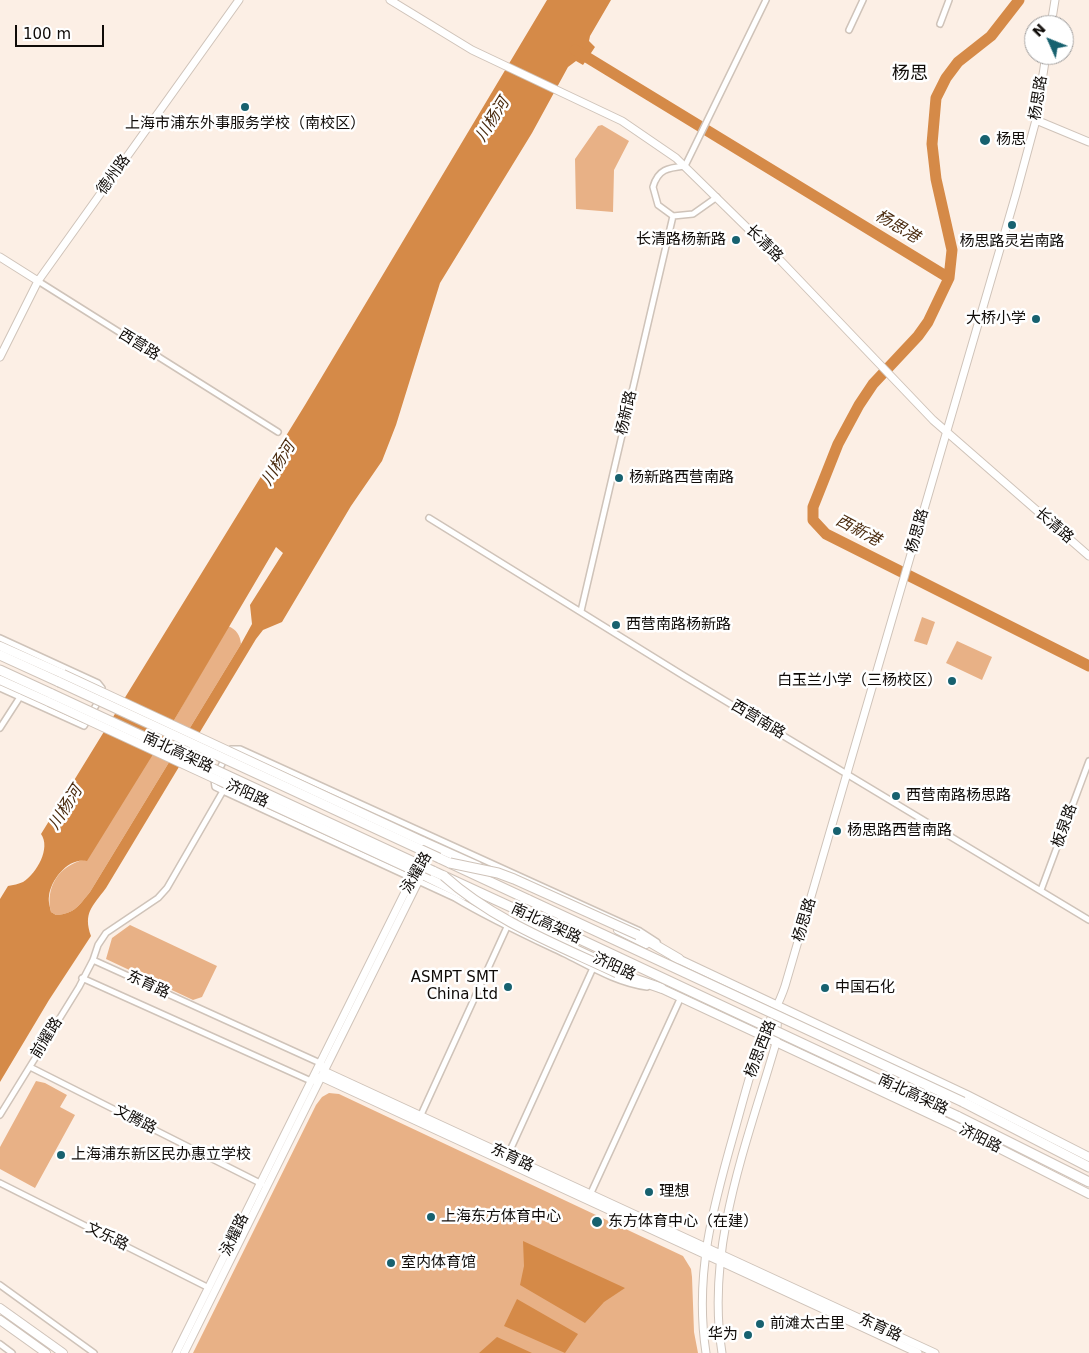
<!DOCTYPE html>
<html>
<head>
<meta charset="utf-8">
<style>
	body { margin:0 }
	#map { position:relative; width:1089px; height:1353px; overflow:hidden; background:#fcefe5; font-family:"DejaVu Sans",sans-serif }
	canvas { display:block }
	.north { position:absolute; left:1024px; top:15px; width:50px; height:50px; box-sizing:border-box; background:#fff; border:1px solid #9f9d9c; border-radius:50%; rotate:314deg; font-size:14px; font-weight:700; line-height:20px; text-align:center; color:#0f0b08 }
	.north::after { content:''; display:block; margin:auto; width:18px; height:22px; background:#17616f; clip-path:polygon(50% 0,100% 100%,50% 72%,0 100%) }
	.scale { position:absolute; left:15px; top:25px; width:89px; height:22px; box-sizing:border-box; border:2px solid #0f0b08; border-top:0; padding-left:6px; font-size:15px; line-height:18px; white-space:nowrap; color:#0f0b08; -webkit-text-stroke:4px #fff; paint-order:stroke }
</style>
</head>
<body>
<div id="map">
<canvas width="1089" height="1353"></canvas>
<div class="north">N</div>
<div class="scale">100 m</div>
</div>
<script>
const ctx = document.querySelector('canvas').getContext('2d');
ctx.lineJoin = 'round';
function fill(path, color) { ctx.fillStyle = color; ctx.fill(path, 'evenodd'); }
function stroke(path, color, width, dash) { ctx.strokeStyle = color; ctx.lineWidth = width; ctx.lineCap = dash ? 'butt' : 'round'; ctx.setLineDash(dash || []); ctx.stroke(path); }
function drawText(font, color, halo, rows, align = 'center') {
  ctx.font = font + ' "DejaVu Sans","Noto Sans SC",sans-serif'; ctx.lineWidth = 5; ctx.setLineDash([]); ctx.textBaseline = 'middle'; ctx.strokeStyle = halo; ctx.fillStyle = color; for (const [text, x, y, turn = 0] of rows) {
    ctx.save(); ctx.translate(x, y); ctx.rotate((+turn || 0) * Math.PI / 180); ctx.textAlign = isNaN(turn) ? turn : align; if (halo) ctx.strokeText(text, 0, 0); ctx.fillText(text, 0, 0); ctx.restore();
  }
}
fill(new Path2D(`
	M602,125L629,141L614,170L613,212L576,209L575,159L598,126Z
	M922,617L935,622L927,645L914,641Z
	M228,626C237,630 240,635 241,644L90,892C79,905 75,914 56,915L51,912C45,887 59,866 83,860L173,722Z
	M957,641L992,657L982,680L946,663Z
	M130,925L217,966L202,997L193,1000L106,959L112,938Z
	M36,1081L45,1083L67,1095L60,1107L75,1115L35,1188L0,1169V1147Z
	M329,1093L339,1094L683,1256L691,1269L692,1277L694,1332L698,1353H193L316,1105L322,1097Z`), '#e8b186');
fill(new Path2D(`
	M547,0H611L590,36L589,41L595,47L583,65L576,61L568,67L532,133L440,283L396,425L382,461L351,506L282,622L263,630L256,639L106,888C92,907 83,913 91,936L49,1000L0,1082V899L8,886C13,885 19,884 23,882C37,873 51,848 41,834L305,405ZM276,547L283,553L250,605L252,624L241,644L90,892C79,905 75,914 56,915L51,912C50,907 48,901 49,896C51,879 69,857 87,861L173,722Z
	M523,1241L625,1288L604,1302L585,1323L520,1285L524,1266Z
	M517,1299L578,1334L565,1353L504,1326Z
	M497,1337L532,1353H479Z`), '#d58a48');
stroke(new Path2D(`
	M1019,0L991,36L958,62L946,78L936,98L932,144L936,179L952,250L949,278L928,322L918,336L873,384L859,405L838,444L813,507V520L826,534L1089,666
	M575,50L949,278`), '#d58a48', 11);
const street = new Path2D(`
	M940,24L949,0
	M849,30L863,0
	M717,197L693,214L673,216L658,205L653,187C658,169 668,168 685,166L766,0
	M38,281L278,432
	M429,518L684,676L1089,920
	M581,611L673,216
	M0,638L98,683L102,688V695L84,726L0,688
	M0,728L20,697
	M1041,890L1089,761
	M93,960L320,1063
	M82,978L311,1081
	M647,987C617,983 591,967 565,954C527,936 490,919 455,898L223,791L215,787L214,780L228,752L231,749H240L640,931L657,942
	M30,1067L262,1184
	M0,1115L79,987L93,960L98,945L106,933L158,898L167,888L223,791
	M420,1117L507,927
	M507,1157L593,968
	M0,1183L209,1288
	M590,1195L681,997
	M0,1285L94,1353
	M0,1344L12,1353`);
const secondary = new Path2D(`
	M390,0L472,50L622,121L676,158L781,261L933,420L1089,556
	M1051,25L1055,0
	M1036,120L1089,142
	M0,257L38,281
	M0,357L38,281L239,0
	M320,1063L324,1071L935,1353
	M311,1081L321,1077L918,1353
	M176,1353L415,872L431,849
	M184,1353L424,870
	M706,1353C694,1275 713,1207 734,1133C743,1101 751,1069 762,1038C769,1020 779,1005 785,986L1016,194L1036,120L1046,55
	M722,1353C705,1247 747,1143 776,1043L778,1013`);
const primary = new Path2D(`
	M0,646L63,674
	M0,680L49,702
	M422,841L478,866
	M408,868L465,896
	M520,923L616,968
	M618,930L646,944
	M674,957L967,1095L1089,1157
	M656,986L953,1125L1089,1194
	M0,1308L63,1353
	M0,1320L46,1353`);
const highway = new Path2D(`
	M0,655L59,682
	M0,670L52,694
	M439,858L529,900
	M433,871L524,913
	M638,935L679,959
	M617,973L661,988
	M963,1102L1089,1167
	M957,1116L1089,1182`);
stroke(street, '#cfc3b9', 8);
stroke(secondary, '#cfc3b9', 9);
stroke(primary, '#cfc3b9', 10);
stroke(highway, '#cfc3b9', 11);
stroke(street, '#fff', 5);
stroke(secondary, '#fff', 7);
stroke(primary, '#fff', 8);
stroke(highway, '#fff', 9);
const primaryBridge = new Path2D(`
	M63,674L422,841
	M49,702L408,868`);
const highwayBridge = new Path2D(`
	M59,682L439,858
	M52,694L433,871
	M450,863L498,873L514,879L638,935
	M444,876C494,921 558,945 617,973
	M529,900L963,1102
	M524,913L957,1116`);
stroke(primaryBridge, '#cfc3b9', 10, []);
stroke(highwayBridge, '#cfc3b9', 11, []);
stroke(primaryBridge, '#fff', 8);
stroke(highwayBridge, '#fff', 9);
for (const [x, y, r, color] of [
	[245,107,5,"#17616f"],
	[985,140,6,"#17616f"],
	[1012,225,5,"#17616f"],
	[736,240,5,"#17616f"],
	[1036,319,5,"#17616f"],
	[619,478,5,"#17616f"],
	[616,625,5,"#17616f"],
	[952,681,5,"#17616f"],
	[896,796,5,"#17616f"],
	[837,831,5,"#17616f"],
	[508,987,5,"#17616f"],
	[825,988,5,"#17616f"],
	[61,1155,5,"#17616f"],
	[649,1192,5,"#17616f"],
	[431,1217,5,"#17616f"],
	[597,1222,6,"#17616f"],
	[391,1263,5,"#17616f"],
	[760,1324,5,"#17616f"],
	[748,1335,5,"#17616f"]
]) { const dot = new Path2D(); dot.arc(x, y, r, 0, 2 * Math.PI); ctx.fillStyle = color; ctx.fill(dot); stroke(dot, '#fff', 2); }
drawText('15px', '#0f0b08', '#fff', [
	["杨思路",1039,98,-81],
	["德州路",114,175,-54],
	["长清路",764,244,45],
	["西营路",139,345,32],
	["杨新路",627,413,-77],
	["长清路",1054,526,41],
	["杨思路",918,531,-74],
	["西营南路",758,720,31],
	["南北高架路",178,753,25],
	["济阳路",247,794,25],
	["板泉路",1065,826,-70],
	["泳耀路",417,873,-60],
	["杨思路",805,920,-73],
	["南北高架路",546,924,25],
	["济阳路",614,967,25],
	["东育路",148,985,25],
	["前耀路",47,1038,-58],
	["杨思西路",761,1049,-69],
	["南北高架路",913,1095,25],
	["文腾路",135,1120,27],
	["济阳路",980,1139,27],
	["东育路",512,1158,25],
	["泳耀路",235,1235,-64],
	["文乐路",107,1237,26],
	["东育路",880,1328,25]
]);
drawText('15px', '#0f0b08', '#fff', [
	["上海市浦东外事服务学校（南校区）",245,124,"center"],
	["杨思",996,140],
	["长清路杨新路",726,240,"right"],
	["杨思路灵岩南路",1012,242,"center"],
	["大桥小学",1026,319,"right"],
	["杨新路西营南路",629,478],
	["西营南路杨新路",626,625],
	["白玉兰小学（三杨校区）",942,681,"right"],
	["西营南路杨思路",906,796],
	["杨思路西营南路",847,831],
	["ASMPT SMT",498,978,"right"],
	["China Ltd",498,995,"right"],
	["中国石化",835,988],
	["上海浦东新区民办惠立学校",71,1155],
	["理想",659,1192],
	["上海东方体育中心",441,1217],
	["东方体育中心（在建）",608,1222],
	["室内体育馆",401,1263],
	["前滩太古里",770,1324],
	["华为",738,1335,"right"]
], 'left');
drawText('italic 16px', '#4b2c10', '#fff', [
	["川杨河",493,120,-58],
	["杨思港",897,227,31],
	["川杨河",279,464,-58],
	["西新港",858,531,28],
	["川杨河",66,808,-58]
]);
drawText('18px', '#0f0b08', '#fff', [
	["杨思",910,74]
]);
</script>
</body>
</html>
